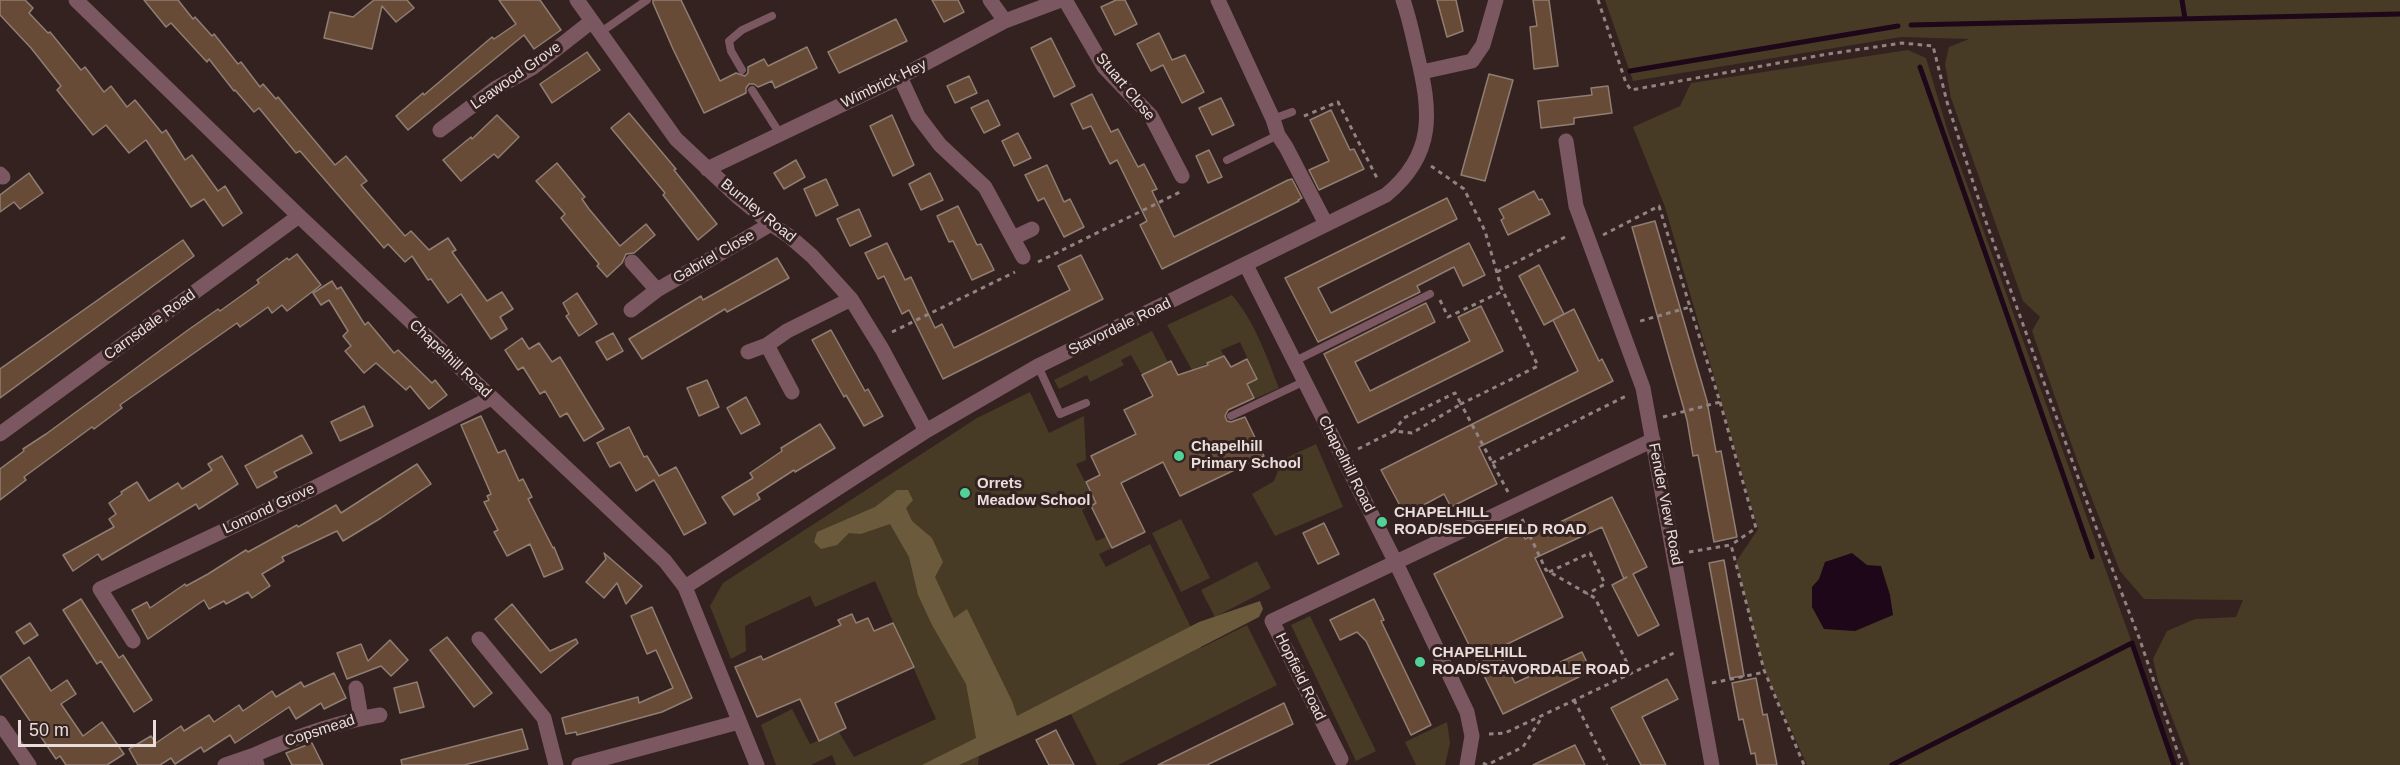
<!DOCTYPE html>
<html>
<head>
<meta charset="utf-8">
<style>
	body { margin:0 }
	#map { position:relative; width:2400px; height:765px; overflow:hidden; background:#332220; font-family:Helvetica,sans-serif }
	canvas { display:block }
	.scale { position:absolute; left:18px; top:720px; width:138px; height:27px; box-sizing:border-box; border:3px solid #eadedc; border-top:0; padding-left:8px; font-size:18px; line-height:21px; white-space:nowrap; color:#eadedc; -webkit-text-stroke:4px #332220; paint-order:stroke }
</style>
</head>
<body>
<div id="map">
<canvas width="2400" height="765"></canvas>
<div class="scale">50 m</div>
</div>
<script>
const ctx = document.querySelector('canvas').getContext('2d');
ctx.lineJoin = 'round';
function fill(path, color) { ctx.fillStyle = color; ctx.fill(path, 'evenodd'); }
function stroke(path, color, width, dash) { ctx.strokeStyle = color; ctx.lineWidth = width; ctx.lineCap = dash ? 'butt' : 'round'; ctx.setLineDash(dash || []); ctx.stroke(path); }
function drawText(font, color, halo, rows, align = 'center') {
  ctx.font = font + ' Helvetica,sans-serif'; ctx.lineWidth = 6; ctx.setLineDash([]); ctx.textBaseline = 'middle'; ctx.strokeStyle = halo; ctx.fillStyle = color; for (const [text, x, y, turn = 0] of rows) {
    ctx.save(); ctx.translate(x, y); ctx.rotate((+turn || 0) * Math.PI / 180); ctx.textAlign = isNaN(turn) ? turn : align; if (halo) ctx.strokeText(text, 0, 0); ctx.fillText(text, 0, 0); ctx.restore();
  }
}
fill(new Path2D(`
	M1605,0H2400V765H2190L2158,681L2153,659L2167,631L2195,619L2236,617L2243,600L2144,599L2120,571L2078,463L2032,331L2040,317L2023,301L1951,98L1945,64L1949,47L1969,39L1901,37L1633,81Z
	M1908,50L1926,58L1948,132L2176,765H1807L1765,672L1736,562L1758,529L1665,207L1633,127L1680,106L1691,83Z
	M1232,295C1255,322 1266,355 1279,388L1254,399L1247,384L1257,379L1240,342L1221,350L1224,356L1192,370L1167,325Z
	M1152,331L1168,362L1142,375L1131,355L1121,360L1124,365L1090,382L1087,375L1059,389L1054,380Z
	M1030,392L1049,433L1084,416L1086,460L1076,464L1096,503L1082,510L1096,541L1106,537L1112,548L1099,554L1106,567L1150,544L1201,648L1247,625L1277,685L1118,765H1097L1071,714L979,756L978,765H836L832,755L811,765H776L761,725L792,709L810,744L839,732L854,757L936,719L875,581L815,607L810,596L745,626L746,651L731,659L710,606L723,583L977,418Z
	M1316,444L1343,507L1275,536L1252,494L1274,481L1282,460Z
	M1181,519L1210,578L1181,592L1152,533Z
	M1257,561L1271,588L1215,617L1201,590Z
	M1310,616L1376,751L1356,761L1291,625Z
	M1447,722L1450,743L1445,765H1416L1405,742Z`), '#473b25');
fill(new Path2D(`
	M897,490H908L913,500L906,508L912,521L932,538L943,562L935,577L954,618L967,609L1012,701L1017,716L1199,622L1260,601L1263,609L1259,617L1071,714L979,756L959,765H922L976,738L966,684L932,625L918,595L909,557L890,524L861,534L849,533L837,545L821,549L814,542L817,532L875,507Z`), '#6b5a3c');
fill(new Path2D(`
	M1852,553L1867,565L1881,566L1890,595L1893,615L1855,631L1824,629L1812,607V587L1819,579L1825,562Z`), '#1d0719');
stroke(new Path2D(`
	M2182,0L2185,19
	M1911,25L2400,14
	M1920,67L2092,557
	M1630,71L1898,26
	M1892,765L2132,643L2174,765`), '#1d0719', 5);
const building = new Path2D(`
	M0,0H25L33,8L29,13L48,33L50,32L81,70L85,67L104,92L111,86L127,107L135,100L162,133L166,130L185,160L192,155L218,191L225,186L242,213L223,226L204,199L191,207L146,140L129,153L106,125L93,135L57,90L61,86L31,48L0,15Z
	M144,0H178L193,19L195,17L212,36L214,34L238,64L241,62L260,87L263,84L276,99L278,97L335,165L346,156L367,181L361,185L405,236L411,231L429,250L448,238L456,250L452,252L487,301L502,292L513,309L500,317L507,329L491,339L461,294L448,303L431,279L428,280L412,256L405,262L388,244L384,248L300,151L296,153L259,108L254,112L235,90L234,91L209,59L207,62L171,23L166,27Z
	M374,0H407L414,8L396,22L382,6L372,49L324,38L330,12L353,17Z
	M499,0H540L561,30L534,49L524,35L408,130L396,116L423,93L424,95L492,37L494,39L516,24Z
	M653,0H681L720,81L736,73L745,76L748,73V67L764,59L768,66L807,47L817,68L775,88L772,81L758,87L754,84H749L746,88V93L704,113L673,49L653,3Z
	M932,0H958L964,12L944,22Z
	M1116,0H1125L1137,24L1115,35L1101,7Z
	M1437,0H1456L1463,31L1447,37Z
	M1533,0H1549L1558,66L1534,69L1530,27L1537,26Z
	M896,19L907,41L839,73L828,52Z
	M1159,33L1172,60L1185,55L1204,92L1182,103L1163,65L1151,71L1137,44Z
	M1051,38L1075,86L1054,97L1031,48Z
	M587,52L600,70L552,103L540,84Z
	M1489,74L1513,80L1485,181L1461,175Z
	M969,76L977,93L955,103L947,86Z
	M1608,86L1612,113L1574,118V124L1541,128L1538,101L1592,95L1591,88Z
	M1092,94L1111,132L1118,129L1138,167L1144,164L1157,189L1152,191L1174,237L1288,180L1292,179L1302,198L1298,200L1299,201L1162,269L1140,225L1147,221L1117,160L1110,164L1091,126L1083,129L1071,104Z
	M1221,98L1234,125L1212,135L1199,108Z
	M988,100L1000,125L984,133L971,108Z
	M1331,110L1350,150L1354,149L1364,169L1319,190L1309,170L1329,161L1310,120Z
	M629,113L676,169L674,170L717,224L698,240L663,195L665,193L611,128Z
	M497,115L519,137L498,158L494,154L461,181L443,160L471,137L472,139Z
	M892,115L914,165L893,176L870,126Z
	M1018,133L1031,158L1014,166L1002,141Z
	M1209,150L1222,177L1208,183L1196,156Z
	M796,160L805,177L784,189L774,173Z
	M557,163L585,197L582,199L589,209L620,246L646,224L655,235L634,253L626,254L622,263L607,277L597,266L599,264L561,218L565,214L536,181Z
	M1047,165L1064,202L1070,199L1084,227L1064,237L1044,198L1038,201L1025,175Z
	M29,173L43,193L20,209L14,202L0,212V195Z
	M930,173L943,200L921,210L909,184Z
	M826,179L838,205L816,216L804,189Z
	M1534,191L1539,200L1542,199L1550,214L1508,235L1501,220L1504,218L1499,209Z
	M1447,198L1457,219L1318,288L1331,313L1469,243L1485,275L1463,286L1454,267L1417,286L1420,292L1318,342L1285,278Z
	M958,206L977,245L981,244L994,270L972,280L953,241L949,242L937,216Z
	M859,209L871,236L850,246L837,219Z
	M1655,221L1707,401L1716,452L1721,451L1737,537L1714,542L1698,455L1693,456L1687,420L1632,227Z
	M183,240L194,256L0,398V369Z
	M887,243L905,280L911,277L935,328L942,324L954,348L1070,290L1058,266L1081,255L1103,299L943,379L909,310L902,314L884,276L878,279L865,253Z
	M297,254L321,285L287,311L282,305L272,313L268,307L240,327L237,323L120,405L122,408L94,429L92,427L24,477L26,480L0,500V469L24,451L23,449L46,434L188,330L218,309L220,311L259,283L257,280L287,258L289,260Z
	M777,258L789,278L727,312L725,309L642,359L629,339L701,296L703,300Z
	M1539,265L1564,314L1544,325L1519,276Z
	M332,281L337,289L341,287L365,325L368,322L394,353L398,350L432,383L435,380L447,395L429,409L410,386L406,390L376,363L364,373L345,351L351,346L343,336L348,331L329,300L321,305L313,293Z
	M577,293L597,324L579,336L566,316L569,314L563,303Z
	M1426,303L1435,322L1355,362L1370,391L1470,341L1458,317L1481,306L1503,351L1358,423L1324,354Z
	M1574,309L1599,361L1602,359L1613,381L1479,447L1497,484L1451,507L1444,494L1405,515L1381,470L1578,371L1553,320Z
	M831,330L865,391L868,389L883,416L864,426L846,395L844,397L812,340Z
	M613,333L623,351L607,360L596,342Z
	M522,338L529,349L539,343L552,362L560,357L604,429L584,441L567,413L560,417L545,391L540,394L523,367L518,370L505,350Z
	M1224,356L1231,367L1247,359L1257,379L1247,384L1254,398L1228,410L1225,416L1227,421L1231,422L1245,417L1264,456L1180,496L1163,462L1121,483L1145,532L1112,548L1091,506L1096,503L1086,482L1100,475L1091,456L1136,434L1124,410L1153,396L1142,375L1171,361L1178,375L1208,365L1207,363Z
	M707,380L719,407L699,416L687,388Z
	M746,397L760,424L741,434L727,408Z
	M364,406L373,426L340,441L331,422Z
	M481,416L498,453L505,450L519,481L523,479L532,497L528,499L553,548L554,547L563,569L544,577L530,544L507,556L494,532L498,530L484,502L489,500L487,496L491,494L461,425Z
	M820,424L835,448L795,472L794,470L757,494L760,499L734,515L722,497L753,478L750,473L782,451L781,448Z
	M629,427L644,457L647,456L659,476L676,467L706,523L684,535L654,480L636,491L620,462L610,467L597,443Z
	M302,435L312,453L274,472L277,477L257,488L245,466Z
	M222,456L238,484L199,509L196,504L102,560L98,554L73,571L63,555L114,527L109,519L116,514L109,503L122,494L121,492L137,482L149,501L178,483L182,489L212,470L208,464Z
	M417,464L431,484L381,518L343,541L337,531L282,557L284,561L262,574L270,586L252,598L248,592L226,604L224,601L209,609L204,600L148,639L132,610L147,602L150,608L185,584L186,586L208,574L246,550L248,552L297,525L298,527L336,505L341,513Z
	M1612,497L1647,567L1633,574L1659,625L1638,636L1612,585L1627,577L1624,579L1602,527L1535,558L1563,617L1497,649L1515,683L1582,652L1591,671L1503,714L1434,574L1521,530L1525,539Z
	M1324,523L1339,554L1318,564L1303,533Z
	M604,553L642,586L626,604L617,583L604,598L586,582L606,559Z
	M1724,560L1744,676L1730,678L1709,563Z
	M81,599L119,658L123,655L152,700L134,712L101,661L97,664L63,610Z
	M1374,599L1384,620L1381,621L1431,725L1411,735L1366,641L1357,632L1340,640L1330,620Z
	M512,604L550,651L576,639L578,643L541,673L495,619Z
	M652,607L692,698L662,712L607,727L577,735L576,732L566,734L562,718L638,697L639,703L673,688L656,650L647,654L631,616Z
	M852,614L856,623L868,618L874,631L893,623L914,667L835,703L846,728L819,741L800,699L757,717L735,667L761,656L763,660L841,625L838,620Z
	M30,623L38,635L24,644L16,632Z
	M447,637L492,693L474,707L430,650Z
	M390,640L408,660L391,676L381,666L347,679L337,653L361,644L368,661Z
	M29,657L51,691L67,680L76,694L61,704L83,736L102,722L124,754L107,765H66L60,756L56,759L0,677Z
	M334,673L346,698L324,709L321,703L296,719L289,707L235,743L230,735L204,752L201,747L175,764L171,758L160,765H138L129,749L151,736L156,743L181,726L184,731L209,715L214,722L239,705L243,711L272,691L276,697L301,682L304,687Z
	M1756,678L1763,715L1767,714L1777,765H1757L1755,753L1751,754L1743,719L1739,720L1732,683Z
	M1667,679L1678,699L1642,717L1666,765H1641L1611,708Z
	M417,682L424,707L400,713L394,688Z
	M1284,703L1293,724L1207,765H1158Z
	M522,729L528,749L464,765H402L401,760Z
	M1056,730L1064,746L1074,765H1049L1036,740Z
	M312,743L323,765H292L286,753Z
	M1575,745L1585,765H1533Z`);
fill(building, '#684b37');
stroke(building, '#907e73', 1.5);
stroke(new Path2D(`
	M1598,0L1626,83L1631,90L1822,55L1902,43L1933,46L1947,102L1985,219L2096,527L2140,640L2182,765
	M1304,116L1338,102L1378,180
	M1431,166L1464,189L1485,231L1501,287L1538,366L1461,404L1508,492
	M1603,235L1659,206L1690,307L1637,322
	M1038,262L1180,192
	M1497,272L1569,235
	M1440,300L1448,317L1503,291
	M892,332L1015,272
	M1720,402L1756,528L1731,545
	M1663,417L1720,402L1690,307
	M1358,449L1394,431L1412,433L1461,404L1455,393L1404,418L1394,431
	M1492,463L1628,395
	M1522,519L1546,570L1595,598L1632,673
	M1689,552L1731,545L1764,670L1804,765
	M1549,572L1590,553L1605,584L1587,594
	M1712,683L1765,672
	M1574,700L1607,765
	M1489,734L1505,733L1674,653
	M1483,763L1487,765L1523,747L1542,717`), '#918381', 3, [4.5, 4.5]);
stroke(new Path2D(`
	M601,32L647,0
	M742,70L731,51L729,41L742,30L772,16
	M752,90L780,134
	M1273,119L1292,112
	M1227,160L1278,135
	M1295,361L1430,294
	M1038,366L1060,414L1086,403
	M1231,416L1305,381`), '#7b5761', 8);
stroke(new Path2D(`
	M76,0L299,216L665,561L685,587L757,765
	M577,0L676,139L739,198L771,224L789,236L812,256L851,299L882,349L926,431
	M990,0L1005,21
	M1065,0L1104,67L1151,116L1182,176
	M1218,0L1273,119L1278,135L1286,147L1326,224
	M1422,72L1472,61L1483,45L1496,0
	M900,77L918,116L940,145L985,187L1023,257
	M440,130L496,88L532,68L592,21
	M1566,141L1576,206L1643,388L1712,765
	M707,169L900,77L1005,21L1061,0
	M0,174L3,177
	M1013,238L1032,229
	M632,262L657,290L771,224
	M1246,265L1396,563L1467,712L1472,736L1467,765
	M631,310L657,290
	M767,345L792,392
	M748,352L767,345L787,331L851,299
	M0,434L299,216
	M685,587L926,431L1038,366L1386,195C1436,154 1431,111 1417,54C1413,36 1409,17 1403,0
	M479,639L544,718L556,765
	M133,641L100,589L310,490L491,398
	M356,688L361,718
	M0,723L29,765
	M1341,759L1272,621L1653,440
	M225,765L254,755
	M257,765L254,755C295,737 336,722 380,715
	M579,765L739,722`), '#7b5761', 15);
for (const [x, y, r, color] of [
	[1179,456,6,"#4fd399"],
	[965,493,6,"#4fd399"],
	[1382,522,6,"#4fd399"],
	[1420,662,6,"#4fd399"]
]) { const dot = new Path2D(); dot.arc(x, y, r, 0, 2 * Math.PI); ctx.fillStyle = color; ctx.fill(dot); stroke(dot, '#332220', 2); }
drawText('15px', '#eadedc', '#332220', [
	["Leawood Grove",516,76,-35],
	["Wimbrick Hey",884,84,-26],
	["Stuart Close",1125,87,50],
	["Burnley Road",758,211,39],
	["Gabriel Close",714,257,-30],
	["Carnsdale Road",150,325,-36],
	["Stavordale Road",1120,327,-26],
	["Chapelhill Road",450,359,43],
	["Chapelhill Road",1346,464,63],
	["Fender View Road",1665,504,79],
	["Lomond Grove",269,509,-25],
	["Hopfield Road",1300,677,64],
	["Copsmead",320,731,-18]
]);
drawText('bold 15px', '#eadedc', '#332220', [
	["Chapelhill",1191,447],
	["Primary School",1191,464],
	["Orrets",977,484],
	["Meadow School",977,501],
	["CHAPELHILL",1394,513],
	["ROAD/SEDGEFIELD ROAD",1394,530],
	["CHAPELHILL",1432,653],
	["ROAD/STAVORDALE ROAD",1432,670]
], 'left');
</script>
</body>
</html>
